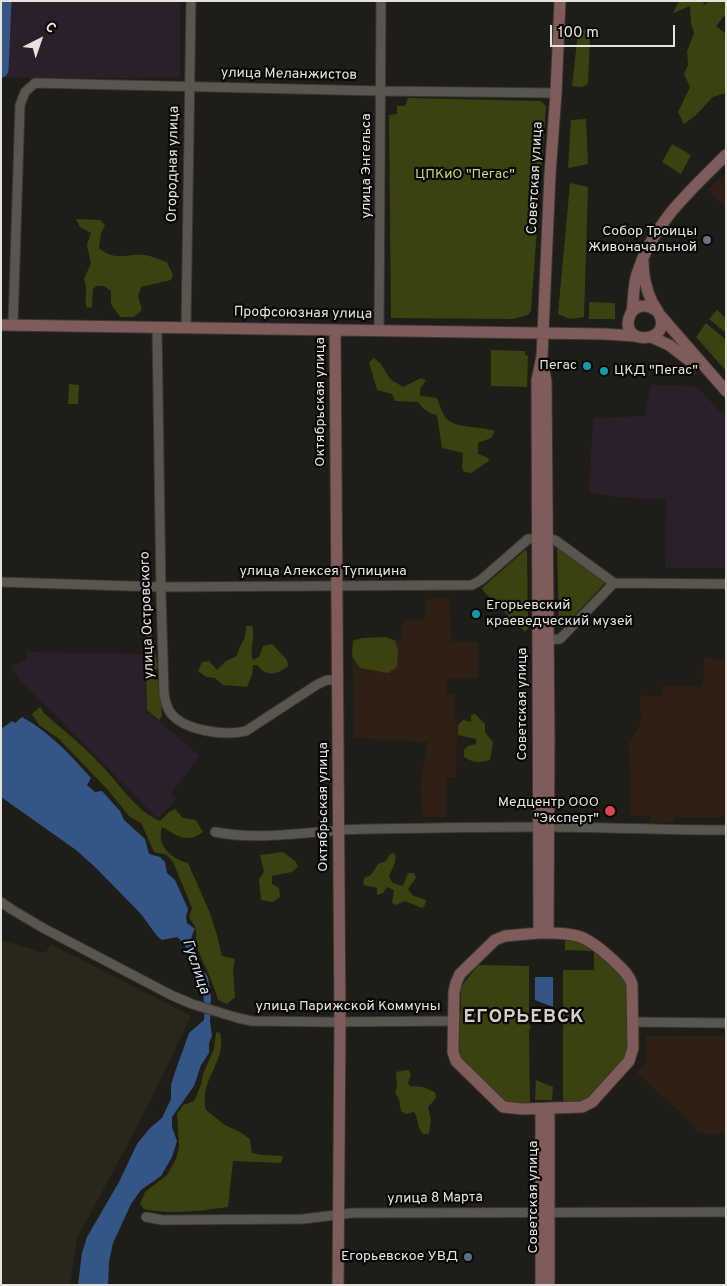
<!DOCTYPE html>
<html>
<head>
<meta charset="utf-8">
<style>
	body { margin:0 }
	#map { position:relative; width:727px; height:1286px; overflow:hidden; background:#1f1d17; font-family:Overpass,sans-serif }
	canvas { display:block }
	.frame { position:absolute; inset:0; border:2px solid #e4e3de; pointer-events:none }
	.north { position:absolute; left:15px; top:15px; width:50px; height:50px; -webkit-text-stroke:4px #080705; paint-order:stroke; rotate:41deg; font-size:14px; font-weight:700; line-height:20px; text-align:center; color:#e4e3de }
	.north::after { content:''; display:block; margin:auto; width:18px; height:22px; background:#e4e3de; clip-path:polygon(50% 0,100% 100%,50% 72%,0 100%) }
	.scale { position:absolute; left:550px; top:25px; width:125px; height:22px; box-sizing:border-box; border:2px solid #e4e3de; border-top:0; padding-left:6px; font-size:15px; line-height:18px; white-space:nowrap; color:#e4e3de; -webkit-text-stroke:4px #080705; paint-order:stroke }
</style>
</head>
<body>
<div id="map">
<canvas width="727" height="1286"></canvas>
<div class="frame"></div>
<div class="north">С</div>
<div class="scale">100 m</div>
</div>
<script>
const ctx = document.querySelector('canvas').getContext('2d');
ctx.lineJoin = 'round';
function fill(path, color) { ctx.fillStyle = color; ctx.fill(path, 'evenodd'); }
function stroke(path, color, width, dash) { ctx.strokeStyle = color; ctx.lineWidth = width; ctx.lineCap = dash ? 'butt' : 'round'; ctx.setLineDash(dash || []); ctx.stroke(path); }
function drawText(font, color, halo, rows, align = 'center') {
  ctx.font = font + ' Overpass,sans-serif'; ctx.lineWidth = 4.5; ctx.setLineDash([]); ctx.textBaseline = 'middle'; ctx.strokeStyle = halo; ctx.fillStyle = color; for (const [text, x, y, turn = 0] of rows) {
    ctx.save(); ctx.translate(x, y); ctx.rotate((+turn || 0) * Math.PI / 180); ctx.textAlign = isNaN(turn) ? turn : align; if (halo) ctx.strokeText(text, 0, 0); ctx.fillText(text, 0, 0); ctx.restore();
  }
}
fill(new Path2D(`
	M1,940L45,953L51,944L191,1016L149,1104L77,1239L70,1285H1Z`), '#2a261a');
fill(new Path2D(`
	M1,1H180V78H1Z
	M651,385L696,386L726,418V568H665L666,499L626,498L589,493L593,418L645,416Z
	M26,652L142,654L147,711L200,756L171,793L176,799L158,819L19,679L10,666L27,660Z`), '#2b1f2c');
fill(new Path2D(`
	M726,173V208L708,190Z
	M450,598L451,641L479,643L478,678H446L447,694H454V716H449L457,718L456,777H447L446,817H422L421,781L427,742L354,738L352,639L401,640L402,621L424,620L426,599Z
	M704,658L726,660V817H674V822L651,823V816H631L629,744L641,723L640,695L662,697L663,686L703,687Z
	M646,1036H726V1134H709L698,1131L683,1115L637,1073L646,1062Z`), '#2f2015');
fill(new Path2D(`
	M679,1H702L705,5L708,1H726V14L716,26L726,34V93L713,97L695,116L684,124L678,112L690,87L684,74L688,65L687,51L694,33L691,23L690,6L673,13Z
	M585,29L590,36L588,84L582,87L572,86L578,33Z
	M408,98L541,101L546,106L531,311L528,315L513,319L391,318L389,115L397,114V106H405Z
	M586,119L588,164L568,168L571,120Z
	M672,144L691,155L681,174L662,162Z
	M570,183L588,187L584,317L570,319L558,314Z
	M76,219L100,220L105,225L101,233L99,248C115,262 127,253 145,255C152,256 160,260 167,262L173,275L171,280L141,287L138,296L142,310L134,317H120L111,304V291L104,286H96L93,289L92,307L87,308C83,298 89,291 84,279L91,263L87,245L91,233L80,227Z
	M589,302L615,303V319H589Z
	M717,310L726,318V333L709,319Z
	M706,323L726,340V371L696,337Z
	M491,350L525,351V355L528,356L527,387L491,386Z
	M374,358L381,364L390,379L403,387L421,378L426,380L420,389V396L437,398C440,405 442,415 448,420C459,429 481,426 495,431L491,438L478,443V454L488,458L489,461L471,473L464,472L462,467L463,453L442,448L437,415C428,413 424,410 418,402L395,401L392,394L377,390L369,362Z
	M69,384L79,385L78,404H68Z
	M557,547L603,580L605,583L564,627L559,628Z
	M525,550L527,551L528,629L525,632L484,592L482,588Z
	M246,626H252C256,638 249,649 253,660L259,657L263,646L272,644L287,660L288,666C278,675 266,677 257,665H253L252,675L247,687L223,685L215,678L206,677L198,671L202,662L209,661L217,670L226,661L237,656C240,642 246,643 246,626Z
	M145,635H152L158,668L146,674Z
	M386,637L395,641L398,651L397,667L388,673L360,668L352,656L353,641L362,638Z
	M146,678L159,680L162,716L159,720L147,710Z
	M40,707L44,713C64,731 86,748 104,768C121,786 136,811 160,821L169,812L175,809L183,818L196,820L203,832C186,844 178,836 162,827C156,845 171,859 188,863L210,913L217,935L222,956L235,959L233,971L235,997L227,1004L218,1000C213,980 204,966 197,947C195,942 197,937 196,931C196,927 191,921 189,917L192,908L173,862L167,855L154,852L141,823L130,817L108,790L59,739L39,725L32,714Z
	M475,714L485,724V732L493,742L490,760C479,763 473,763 464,757V750L468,746L476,744V739L458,735V725L463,720L471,722V715Z
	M283,852L296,862L298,867L292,872L272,876V884L279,888L280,897L273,902L261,900L259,879L264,872L260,855Z
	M394,853C399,861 391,869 389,877L393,883L403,886L408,873H414L416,878L408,889L412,895L426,900L425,905L422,908L405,901L395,905L392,903L394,890L387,887L383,893L377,895V888L363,885L364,878L371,875L378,864L386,861L390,854Z
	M566,940L578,941L592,947L591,951L565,950V941Z
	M596,950L626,978L630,1046L627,1056L586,1099L576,1103H563V970H594V952Z
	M478,965L529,966V1025L531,1026L529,1031L530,1104L508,1103L500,1099L461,1061L459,1052L460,1029L458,1028L459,1013H461V987Z
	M216,1032L220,1033C226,1056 208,1073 205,1094C204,1099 205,1105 206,1110L225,1125L240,1132L250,1139L252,1153L263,1155L283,1156L281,1163L233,1161L228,1207C200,1211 172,1215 144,1209L140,1204L145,1192L167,1175L176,1159L179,1147L177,1114L183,1105L194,1101L201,1085L203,1074L214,1049Z
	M406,1070H409L411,1075L408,1083L410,1086L423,1087L435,1092L436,1098L428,1107L431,1120L429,1134H423C416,1126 419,1119 414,1112L406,1114L401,1111L399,1099L395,1093L397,1087L396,1072Z
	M536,1080L553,1087L552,1100H535Z`), '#3b4210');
fill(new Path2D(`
	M22,717C48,731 72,756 91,778L87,785L95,792L102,791L120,811L124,820L145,839L149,854L160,857L165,862L167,873L175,880L188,909L186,917L187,923L195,929C190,937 190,945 196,953V961L208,977L211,998L210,1021L212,1036L209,1043V1053L201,1065L194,1086L172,1117V1127L177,1141L172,1157L161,1176L141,1190L131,1204L113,1243L109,1262L108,1285H78L82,1253L87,1237L119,1182L137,1144L150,1128L162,1118L171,1099V1085L175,1072L189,1033L204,1020C207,996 196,953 177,937L162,940L157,936L141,914L95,867L76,850L1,797V729L12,721L15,723Z
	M535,977H553V1007L535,1000Z`), '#335687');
stroke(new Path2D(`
	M1,70L4,1`), '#335687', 15);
const street = new Path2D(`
	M13,325L20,105L25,92L35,83L381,91L556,93
	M157,327L161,594L164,693C165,700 166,706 170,712C183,731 225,736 246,731L318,684L327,680H338
	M186,327L191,1
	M379,330L381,1
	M1,582L161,587L472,585L481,580L528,539L548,538L555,540L614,583L560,639L547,640
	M614,583L726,584
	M215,832C266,842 318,829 369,829C425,828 481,827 536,827C599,827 663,830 726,830
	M1,902L11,909L43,928L171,995L192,1004L238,1018L252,1021L329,1022L453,1021
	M633,1022L726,1023
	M146,1217L162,1220L303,1219L352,1213L726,1212`);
const secondary = new Path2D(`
	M643,261C643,276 646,289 652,302C655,307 658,311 660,316C671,343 621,346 629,318C633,304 647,303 657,311
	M632,312C634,299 633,286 637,274C652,224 690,191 726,155
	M660,315L726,391
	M1,325L604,334L636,336
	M335,330L340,1022L338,1285
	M651,337L669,345L694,364
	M543,365L546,381L549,739L548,933
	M539,933L537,380L542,356L550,174L556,93L560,1
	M539,933C577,932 586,935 613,960C621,968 629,974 632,984L633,1048L629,1061L592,1102L582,1107L523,1109L503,1107L456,1061L453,1052L454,992L456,983L460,974L495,940L505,936Z
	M549,1108V1285
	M541,1285V1109`);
stroke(street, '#393733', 11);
stroke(secondary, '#393733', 13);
stroke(street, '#58564f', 9);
stroke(secondary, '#7f5b5a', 11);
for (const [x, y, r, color] of [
	[707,240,5,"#6b7280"],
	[587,366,5,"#0f9aa8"],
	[604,371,5,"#0f9aa8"],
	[476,614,5,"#0f9aa8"],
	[610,811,6,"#e0444e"],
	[468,1257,5,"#5c6f8a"]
]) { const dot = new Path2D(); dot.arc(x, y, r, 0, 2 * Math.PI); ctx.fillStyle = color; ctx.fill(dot); stroke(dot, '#080705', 2); }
drawText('14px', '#e4e3de', '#080705', [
	["улица Меланжистов",289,75,1],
	["Огородная улица",174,164,-89],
	["улица Энгельса",367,166,-90],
	["Советская улица",536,178,-87],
	["Профсоюзная улица",303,314,1],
	["Октябрьская улица",321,402,-90],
	["улица Алексея Тупицина",323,572],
	["улица Островского",148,615,-92],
	["Советская улица",523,704,-90],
	["Октябрьская улица",324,807,-90],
	["улица Парижской Коммуны",348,1007],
	["Советская улица",534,1197,-90],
	["улица 8 Марта",435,1199,-1]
]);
drawText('14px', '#c7d87a', '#080705', [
	["ЦПКиО \"Пегас\"",465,175]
]);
drawText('14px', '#e4e3de', '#080705', [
	["Собор Троицы",697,232],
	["Живоначальной",697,248],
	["Пегас",577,366],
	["ЦКД \"Пегас\"",614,371,"left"],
	["Егорьевский",486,606,"left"],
	["краеведческий музей",486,622,"left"],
	["Медцентр ООО",599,803],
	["\"Эксперт\"",599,819],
	["Егорьевское УВД",458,1257]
], 'right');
drawText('italic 15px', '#d7e2f1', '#080705', [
	["Гуслица",195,967,71]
]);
ctx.letterSpacing = '1px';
drawText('bold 19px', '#d2d0c7', '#080705', [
	["ЕГОРЬЕВСК",524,1018]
]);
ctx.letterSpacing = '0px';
</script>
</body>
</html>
